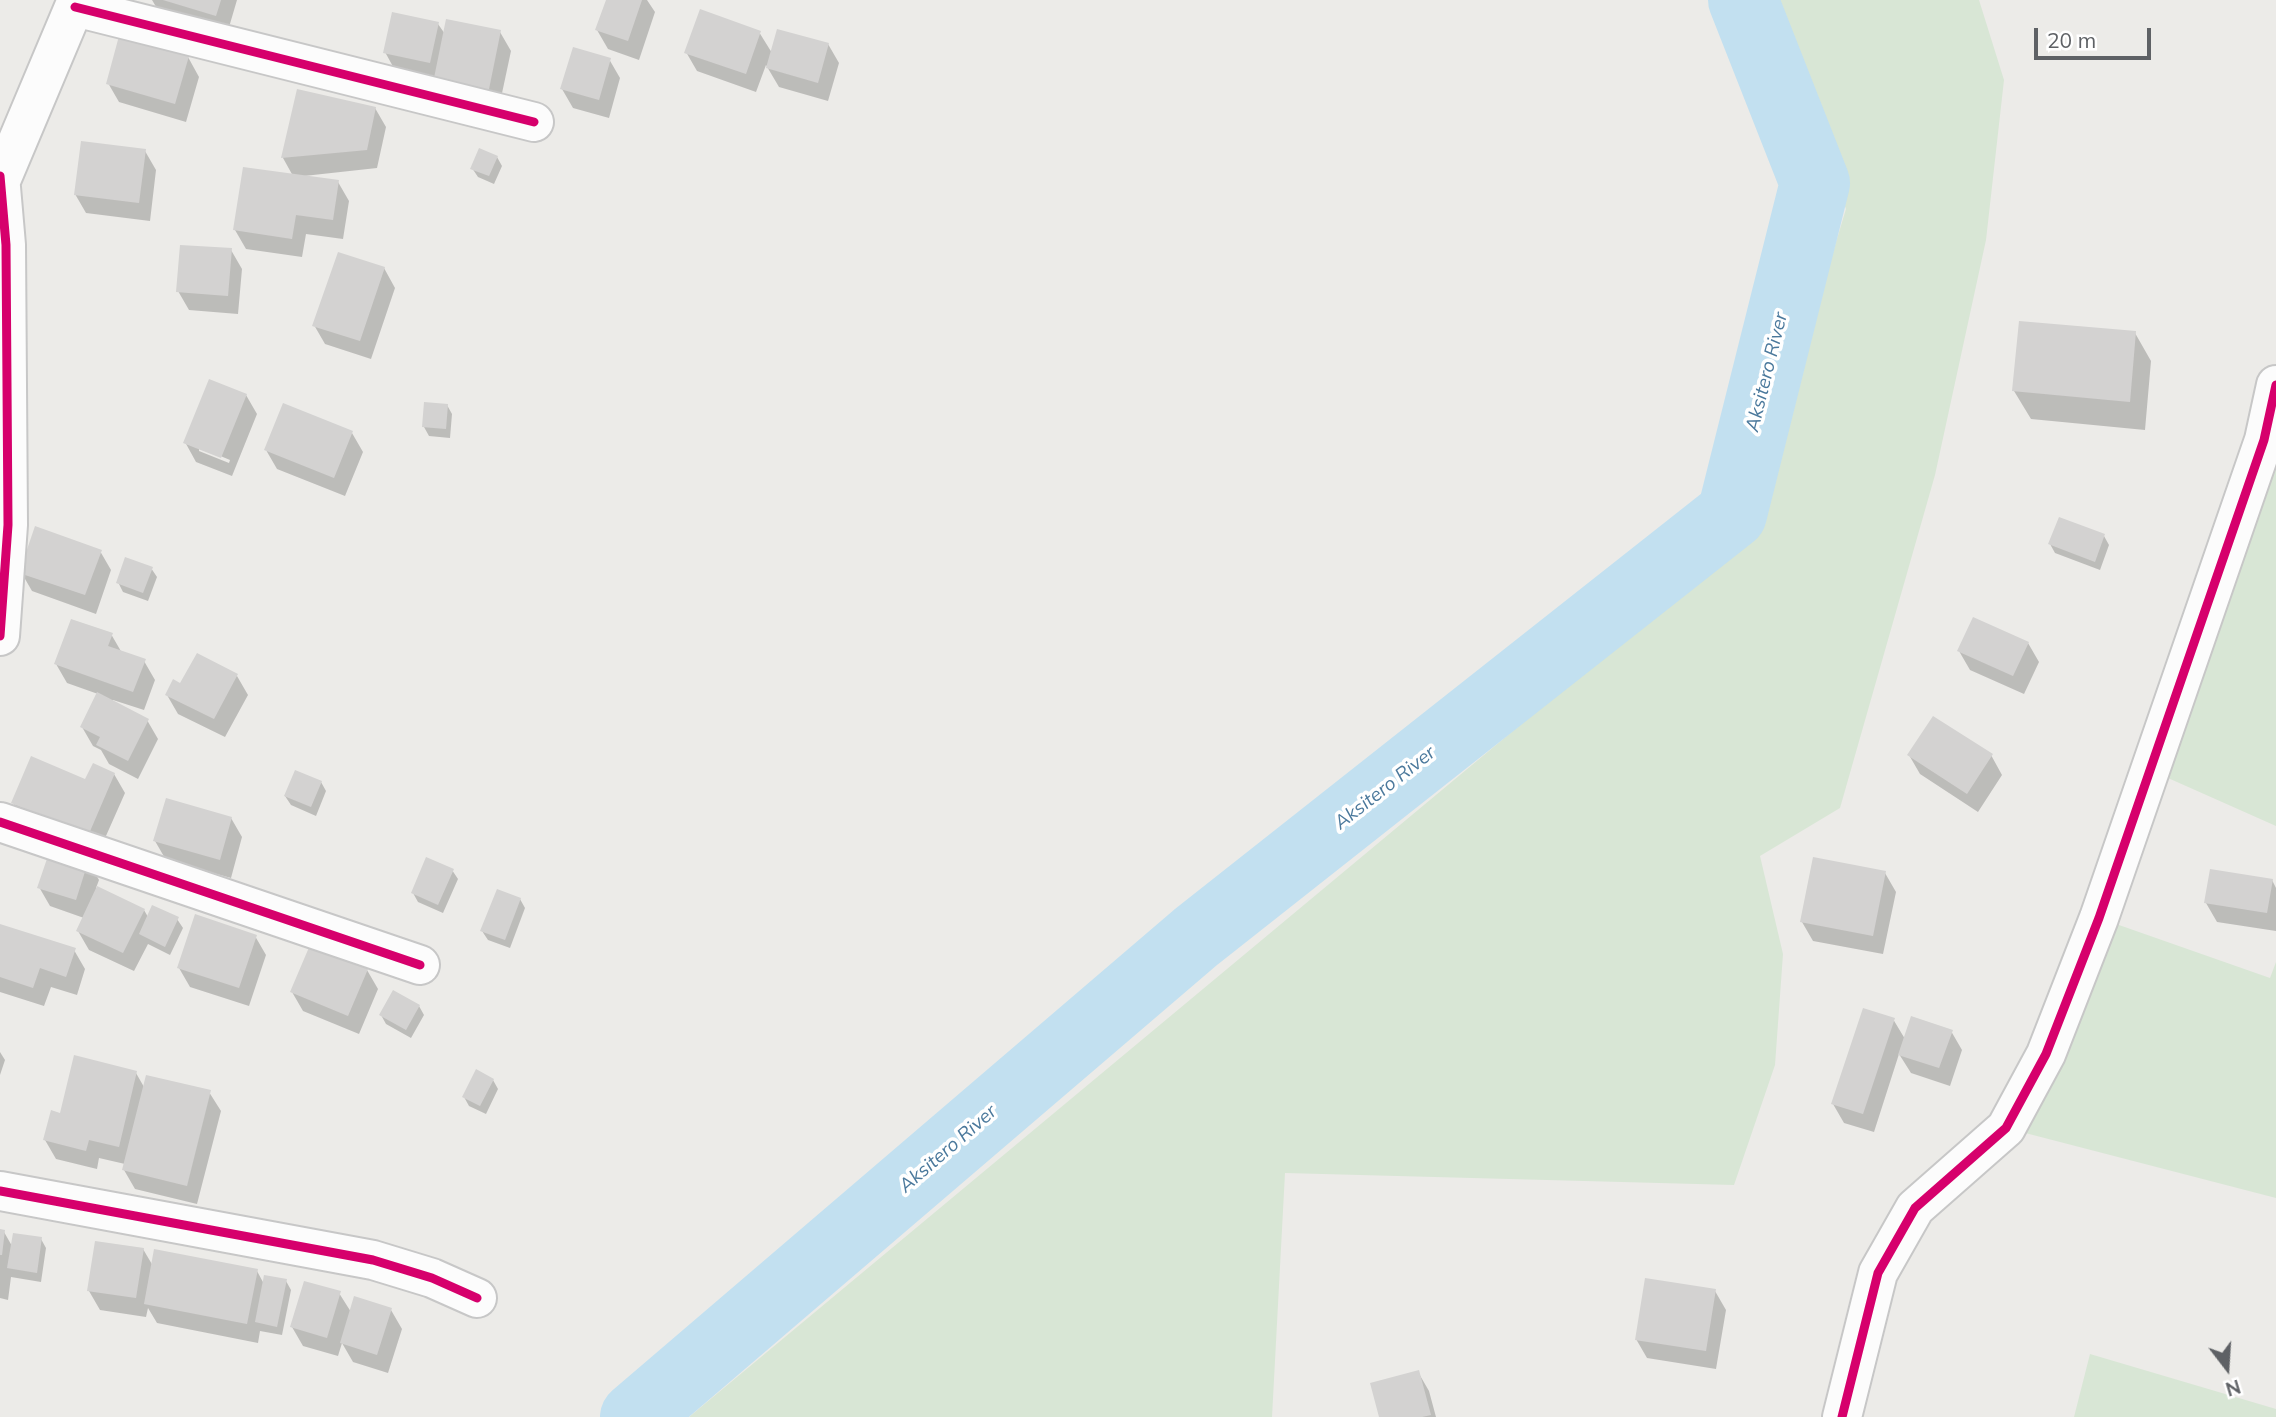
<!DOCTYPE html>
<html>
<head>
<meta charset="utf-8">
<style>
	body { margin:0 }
	#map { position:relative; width:2276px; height:1417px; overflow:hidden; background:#ecebe8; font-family:Mulish,sans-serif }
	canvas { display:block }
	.north { position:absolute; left:2192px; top:1333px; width:70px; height:70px; -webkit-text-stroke:5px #fff; paint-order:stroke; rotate:163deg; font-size:19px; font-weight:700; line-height:28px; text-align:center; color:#5e6165 }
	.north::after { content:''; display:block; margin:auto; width:24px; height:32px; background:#5e6165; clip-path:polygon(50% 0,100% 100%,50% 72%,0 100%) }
	.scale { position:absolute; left:2034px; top:28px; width:117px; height:32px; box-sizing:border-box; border:4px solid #5e6165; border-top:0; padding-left:9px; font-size:21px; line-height:24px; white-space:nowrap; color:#5e6165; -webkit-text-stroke:5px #fff; paint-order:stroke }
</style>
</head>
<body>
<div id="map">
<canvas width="2276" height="1417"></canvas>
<div class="north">N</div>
<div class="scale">20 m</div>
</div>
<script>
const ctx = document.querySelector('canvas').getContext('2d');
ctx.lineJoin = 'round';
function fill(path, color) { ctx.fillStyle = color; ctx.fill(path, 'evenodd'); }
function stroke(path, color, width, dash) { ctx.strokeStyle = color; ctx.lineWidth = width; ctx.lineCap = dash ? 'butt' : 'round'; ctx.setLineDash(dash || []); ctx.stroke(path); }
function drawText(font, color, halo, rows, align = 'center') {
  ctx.font = font + ' Mulish,sans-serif'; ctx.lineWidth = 7; ctx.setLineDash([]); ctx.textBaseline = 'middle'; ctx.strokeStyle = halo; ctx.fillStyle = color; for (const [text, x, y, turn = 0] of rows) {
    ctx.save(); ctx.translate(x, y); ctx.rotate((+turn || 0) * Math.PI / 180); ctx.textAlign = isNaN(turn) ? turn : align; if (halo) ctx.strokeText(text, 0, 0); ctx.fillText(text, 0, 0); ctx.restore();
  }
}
fill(new Path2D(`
	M1767,0H1979L2004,80L1986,240L1935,475L1840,808L1760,856L1783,954L1775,1065L1734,1185L1285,1173L1272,1417H689L1747,536L1846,209Z
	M2276,382V826L2150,770Z
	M2099,918L2270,978L2276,962V1198L2006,1128Z
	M2090,1354L2276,1409V1417H2074Z`), '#d8e6d5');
fill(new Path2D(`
	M152,0H237L227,34L161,15Z
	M607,0H647L655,12L639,60L608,49L597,30Z
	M438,24L445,34L500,32L511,51L498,112L396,72L385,52Z
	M759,32L772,53L828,44L839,63L828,101L779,87L766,65L756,92L697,71L686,52Z
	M188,57L199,77L186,122L119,102L108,83Z
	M609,59L620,78L609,118L573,108L562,89Z
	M298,91L375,108L386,127L377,168L304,176L338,182L349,201L343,239L306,234L302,257L246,249L235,230L293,176L283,158Z
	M145,151L156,170L150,221L86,213L75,194Z
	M497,157L502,166L494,184L478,177L472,168Z
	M231,250L242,269L238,314L189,310L178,291Z
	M384,268L395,288L371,359L325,344L314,325Z
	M2135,333L2151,361L2145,430L2031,419L2014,391Z
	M246,395L257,414L232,476L196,462L185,442ZM199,447L230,460L229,463L199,451Z
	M447,405L452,414L450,438L429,436L424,427Z
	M352,433L363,452L345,496L277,469L266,450Z
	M2104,536L2109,545L2100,570L2055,553L2050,544Z
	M100,551L111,570L96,614L32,591L21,572Z
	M151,568L157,577L148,601L123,592L118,582Z
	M111,634L122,653L144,661L155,680L144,710L113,700L112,702L147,720L158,739L138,779L109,764L101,750L93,746L82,727L98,694L67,683L56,664Z
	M2028,643L2039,662L2024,694L1970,670L1959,651Z
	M237,676L248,695L225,737L178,714L167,695L181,686Z
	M1909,755H1991L2002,775L1978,812L1920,774Z
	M114,774L125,793L98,854L24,822L13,802Z
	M321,782L326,791L316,816L291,805L285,796Z
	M231,818L242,837L231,878L166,860L155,841Z
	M88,860L99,880L96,888L144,910L148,917L177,919L183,928L170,955L148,944L134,971L89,950L78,931L84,918L50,906L39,887Z
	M452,870L458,879L443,913L418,902L413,893Z
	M1885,873L1896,892L1883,954L1813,941L1802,922Z
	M2272,880L2276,888V931L2217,922L2206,903Z
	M520,899L525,908L510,948L488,940L482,931Z
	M0,926L74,950L85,969L77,995L51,987L44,1006L0,992Z
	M255,936L266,955L249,1006L190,987L179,968Z
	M367,970L378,989L359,1034L303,1011L292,992Z
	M419,1006L424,1015L411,1038L386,1024L381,1015Z
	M1893,1019L1905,1039L1951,1031L1962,1050L1950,1086L1911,1073L1899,1054L1874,1132L1844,1123L1833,1104Z
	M0,1052L5,1060L0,1075Z
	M136,1073L144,1087L209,1092L221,1111L197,1204L135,1189L124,1170L125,1164L99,1158L97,1169L56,1159L45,1140L61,1115Z
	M493,1080L498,1089L486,1114L469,1106L464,1097Z
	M0,1231L4,1232L12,1246L41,1239L46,1248L41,1282L11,1277L8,1300L0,1298Z
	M143,1249L153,1266L257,1271L264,1284L286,1281L291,1290L282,1335L260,1331L258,1343L157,1323L148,1308L146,1317L100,1310L89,1291Z
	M1715,1291L1726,1310L1716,1369L1647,1358L1636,1339Z
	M339,1293L351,1312L391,1310L402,1329L388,1373L353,1362L342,1343L338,1356L303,1346L292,1327Z
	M1418,1372L1429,1391L1436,1417H1381Z`), '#0003');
stroke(new Path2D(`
	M635,1417L1196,937L1732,514L1815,183L1743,0`), '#c2e0f0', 70);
fill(new Path2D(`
	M163,0H221L216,16Z
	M606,0H642L628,41L595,30Z
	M700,9L761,31L746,74L684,53Z
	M392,12L439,22L430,63L383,53Z
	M446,19L501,30L488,94L433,83Z
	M777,29L829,43L818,83L766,68Z
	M119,36L189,56L175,104L106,84Z
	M573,47L611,58L599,100L560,89Z
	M297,89L376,107L367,150L281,158Z
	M81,141L146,149L139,203L74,195Z
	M479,148L498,156L489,176L470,169Z
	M243,167L339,180L333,220L296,215L292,239L233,230Z
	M180,245L232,248L228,296L176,292Z
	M338,252L385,267L360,341L312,326Z
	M2019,321L2136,331L2130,402L2012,391Z
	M209,379L247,394L221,458L183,443Z
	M424,402L448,404L446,429L422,427Z
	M283,403L353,431L334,478L264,450Z
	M2059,517L2105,534L2095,562L2048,544Z
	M35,526L102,550L85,595L19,573Z
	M125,557L153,567L143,593L116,583Z
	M1973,617L2029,642L2013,676L1957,651Z
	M71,619L113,633L108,646L146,659L133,692L54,664Z
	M197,653L238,674L214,719L165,695L173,679L180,683Z
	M97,692L149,719L128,761L96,745L100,737L80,727Z
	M1933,716L1993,754L1967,794L1907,755Z
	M31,756L85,779L93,763L115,773L88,836L11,803Z
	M295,770L322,781L311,807L284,796Z
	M166,798L232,817L220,860L153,841Z
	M51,847L89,859L76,900L37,888Z
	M426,857L454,869L438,905L411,893Z
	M1813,857L1886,871L1873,936L1800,922Z
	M2210,869L2273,879L2267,913L2204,903Z
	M97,886L145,909L123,953L76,931Z
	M497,889L521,898L505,940L480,931Z
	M152,905L179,917L165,947L139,934Z
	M195,914L257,935L239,988L177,968Z
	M0,924L76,948L66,977L40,968L33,988L0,977Z
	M310,945L368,969L348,1016L290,992Z
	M393,990L420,1005L406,1030L379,1015Z
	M1863,1008L1895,1018L1863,1114L1831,1104Z
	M1911,1016L1953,1030L1939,1068L1898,1055Z
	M74,1055L137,1071L119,1147L89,1140L86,1151L43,1140L51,1110L60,1113Z
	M476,1069L494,1079L480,1106L462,1097Z
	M146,1075L211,1090L187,1186L122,1170Z
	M0,1229L5,1230L2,1255H0Z
	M13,1233L42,1237L37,1273L7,1268Z
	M95,1241L144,1248L136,1298L87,1291Z
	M154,1249L258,1269L247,1324L144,1304Z
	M264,1275L287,1279L277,1327L255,1322Z
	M1645,1278L1716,1289L1706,1351L1635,1340Z
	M304,1281L341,1291L327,1338L290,1327Z
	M354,1296L392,1308L377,1355L340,1343Z
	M1419,1370L1431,1415L1422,1417H1379L1370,1383Z`), '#d3d2d1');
const street = new Path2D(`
	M75,7L534,122
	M0,176L6,245L8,525L0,636
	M2,178L77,0
	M0,822L420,965
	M0,1191L373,1260L432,1278L477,1298
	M1842,1417L1878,1273L1915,1208L2006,1128L2046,1054L2099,918L2264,440L2276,385`);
stroke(street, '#c7c7c7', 42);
stroke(street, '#fcfcfc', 38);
stroke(new Path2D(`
	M75,7L534,122
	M0,176L6,245L8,525L0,636
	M0,822L420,965
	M0,1191L373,1260L432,1278L477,1298
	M1842,1417L1878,1273L1915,1208L2006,1128L2046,1054L2099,918L2264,440L2276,385`), '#d6006c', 9);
drawText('italic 19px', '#4b799c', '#fff', [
	["Aksitero River",1767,372,-76],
	["Aksitero River",1385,788,-38],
	["Aksitero River",948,1149,-41]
]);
</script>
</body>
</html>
